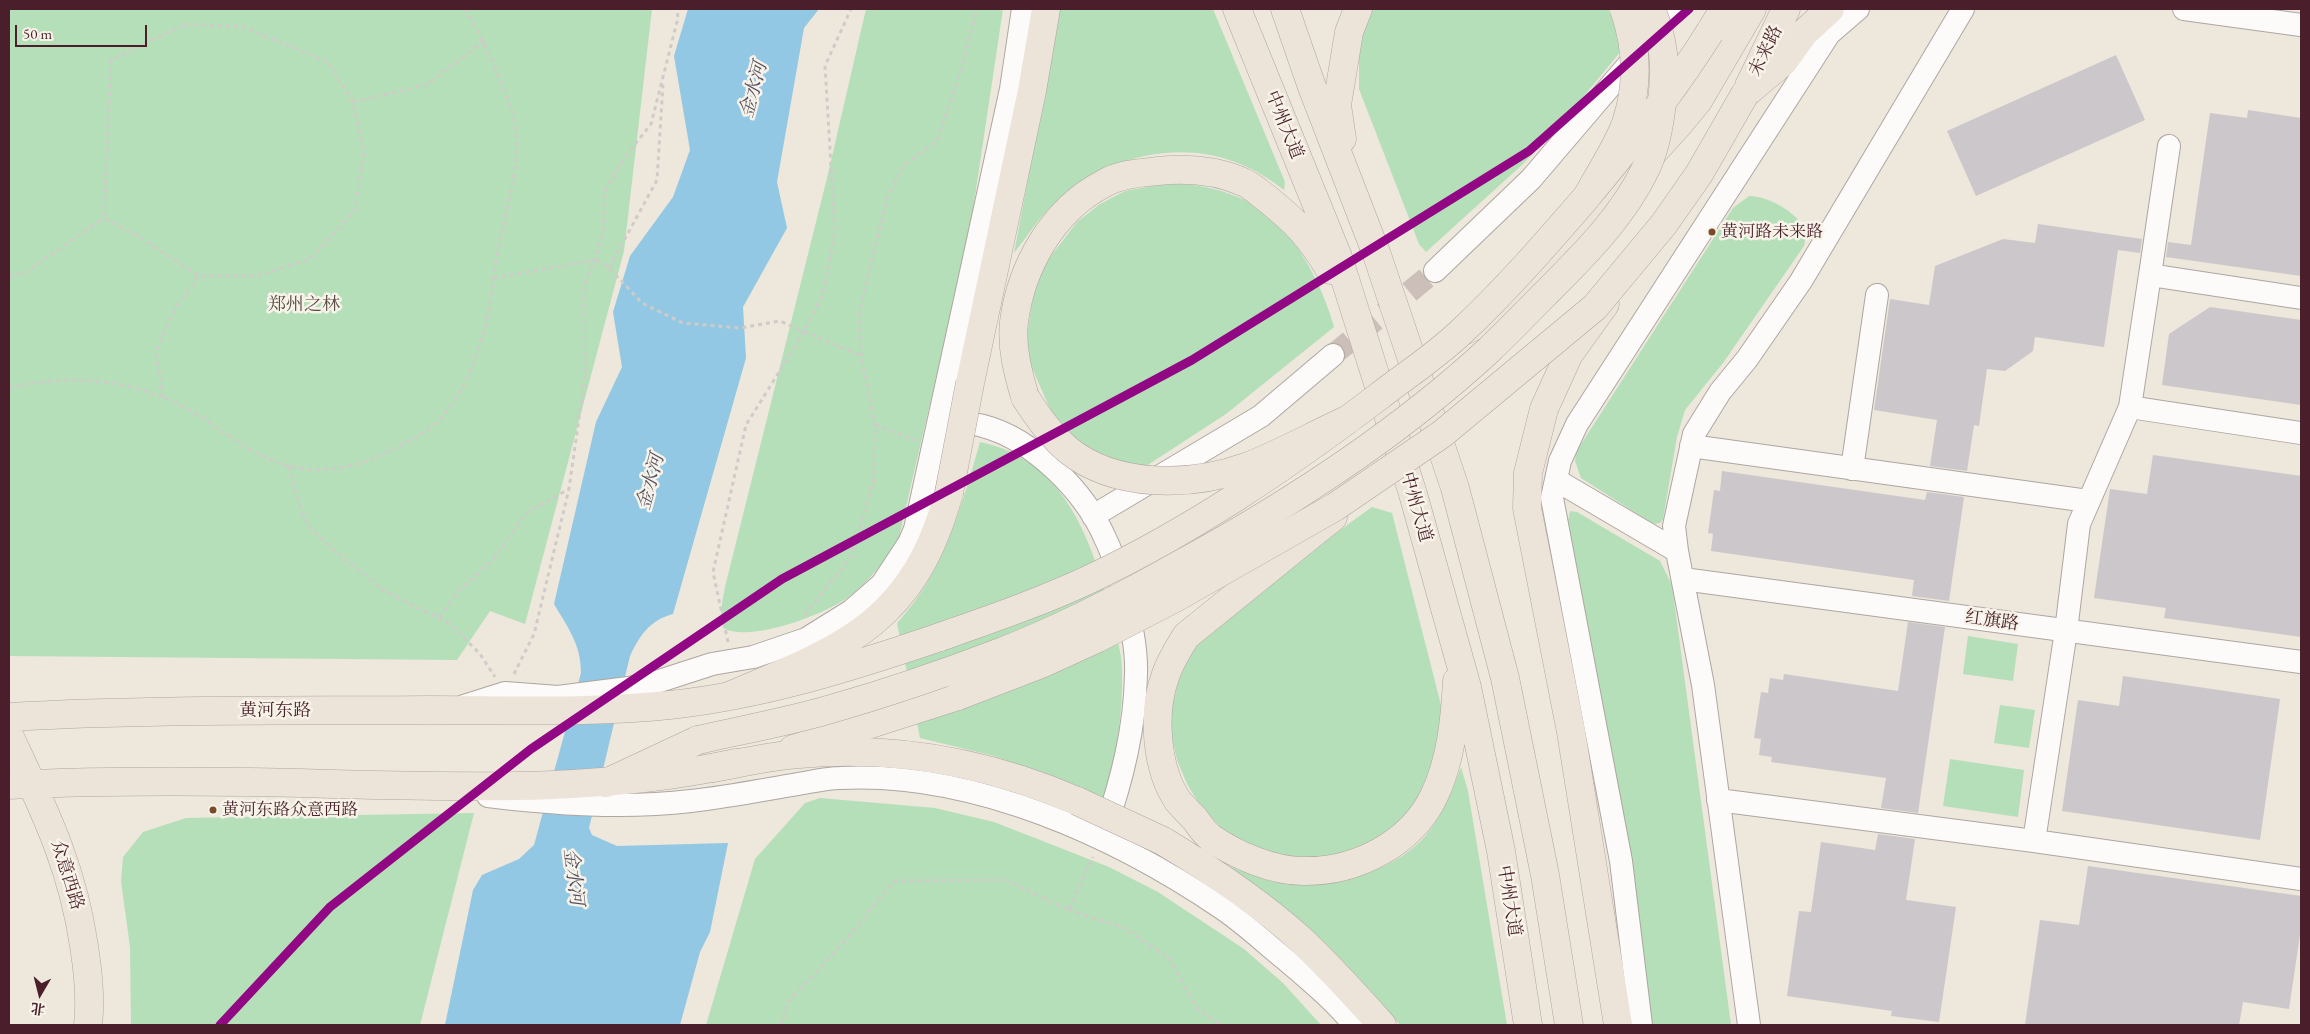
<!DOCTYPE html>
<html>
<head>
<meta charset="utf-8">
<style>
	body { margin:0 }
	#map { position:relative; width:2310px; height:1034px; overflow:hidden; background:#ede7dc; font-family:"EB Garamond","Noto Serif SC",serif }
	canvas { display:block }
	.frame { position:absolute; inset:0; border:10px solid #4a1f2b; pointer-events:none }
	.north { position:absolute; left:15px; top:969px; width:50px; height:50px; -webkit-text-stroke:4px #f7f3e8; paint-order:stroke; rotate:188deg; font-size:14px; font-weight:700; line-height:20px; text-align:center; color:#4a1f2b }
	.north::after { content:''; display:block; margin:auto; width:18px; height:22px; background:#4a1f2b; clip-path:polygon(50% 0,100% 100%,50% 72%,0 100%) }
	.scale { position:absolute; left:15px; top:25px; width:132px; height:22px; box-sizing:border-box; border:2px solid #4a1f2b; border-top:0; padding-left:6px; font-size:15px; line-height:18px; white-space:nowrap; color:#4a1f2b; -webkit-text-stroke:4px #f7f3e8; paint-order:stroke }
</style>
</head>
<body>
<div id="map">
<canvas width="2310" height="1034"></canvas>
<div class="frame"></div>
<div class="north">北</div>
<div class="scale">50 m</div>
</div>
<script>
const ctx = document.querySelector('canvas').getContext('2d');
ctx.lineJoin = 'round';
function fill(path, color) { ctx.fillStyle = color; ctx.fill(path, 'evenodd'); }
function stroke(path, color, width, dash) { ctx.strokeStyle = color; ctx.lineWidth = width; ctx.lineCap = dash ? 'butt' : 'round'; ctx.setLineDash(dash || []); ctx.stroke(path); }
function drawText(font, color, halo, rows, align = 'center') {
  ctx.font = font + ' "EB Garamond","Noto Serif SC",serif'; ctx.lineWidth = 5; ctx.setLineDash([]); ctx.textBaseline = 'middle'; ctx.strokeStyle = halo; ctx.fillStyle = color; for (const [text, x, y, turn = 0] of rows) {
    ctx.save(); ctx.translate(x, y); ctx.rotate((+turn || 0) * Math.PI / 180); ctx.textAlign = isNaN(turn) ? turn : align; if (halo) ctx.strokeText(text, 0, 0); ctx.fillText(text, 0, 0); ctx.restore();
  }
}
fill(new Path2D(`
	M9,9H652L624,251L525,624L490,611L457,660L9,656Z
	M866,9H1003L969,236L898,541C883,563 868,583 847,598C823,615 750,643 723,628L721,609L725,587L828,174Z
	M1060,9H1213L1285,182L1284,190C1272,181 1259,172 1245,166C1180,137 1106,156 1055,203C1039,217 1027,237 1014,253Z
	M1370,9H1609L1613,17L1621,51L1561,124L1523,164L1426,252L1419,244L1359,89V49L1365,20Z
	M1169,183C1205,183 1256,197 1281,226C1305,254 1324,291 1334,327L1226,414L1143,468L1111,461L1077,441L1054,418L1029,361L1027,333L1034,292L1044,265L1077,222L1100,204L1125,191Z
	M1749,196C1768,196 1797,212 1805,230C1807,234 1805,241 1804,246L1723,363L1685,410L1677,437L1663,519L1660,523L1653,524L1581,478L1575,461L1576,452L1733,208Z
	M980,442C1063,459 1091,537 1110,611C1114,630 1122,650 1122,670C1123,712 1117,757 1103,797L994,756L920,738L897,623C943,574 962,505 980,442Z
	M1372,507L1392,513L1443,713L1434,771L1402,823L1356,851L1312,858L1268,853L1249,847L1221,828L1198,802L1187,784L1177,760L1172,738L1171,709L1185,658L1210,624Z
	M1570,511L1577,512L1660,561L1672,585L1731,1025H1652L1567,526Z
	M1968,636L2018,644L2013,681L1963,674Z
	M2000,705L2035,710L2029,748L1994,743Z
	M1950,759L2024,770L2018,817L1943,806Z
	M1461,767L1468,791L1507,1025H1400L1368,989L1325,944L1223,864C1243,871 1264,881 1285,884C1330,890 1397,871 1427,834C1443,814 1452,791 1461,767Z
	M820,798L935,808L994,822L1109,867L1158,892L1244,949L1283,983L1321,1025H706L755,859L805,803Z
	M474,813L420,1025H131L130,947L121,881L123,857L143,832L186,818Z`), '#b5dfb8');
fill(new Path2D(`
	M688,9H819L804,28L777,182L787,228L743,307L746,358L673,614C650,620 640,635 630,656L589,828L592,835L617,846L728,843L710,932L700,952L680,1025H445L473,890L482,875L519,859L534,845L581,673C581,644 568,628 554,604L596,422L622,367L613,312L630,256L673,197L690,150L674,56Z`), '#92c8e3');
fill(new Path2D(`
	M2116,55L2145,120L1976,196L1947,131Z
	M2248,110L2301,118V276L2166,257L2168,242L2191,245L2210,113L2247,118Z
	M2038,224L2142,239L2140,253L2118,250L2104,347L2035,337L2033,351L2005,371L1987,369L1979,426L1974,425L1967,471L1930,466L1937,420L1874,410L1890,299L1929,305L1935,266L2003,239L2035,243Z
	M2210,307L2301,320V405L2162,385L2169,334Z
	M2153,455L2301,476V637L2164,618L2166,608L2094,598L2110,489L2147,494Z
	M1722,471L1925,500L1927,492L1964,497L1949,601L1912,596L1914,580L1711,551L1713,534L1708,533L1714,490L1720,491Z
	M1908,622L1945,627L1918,813L1881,808L1886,778L1771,762L1772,757L1759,755L1761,739L1754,738L1761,692L1768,693L1770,678L1783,680L1784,674L1898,691Z
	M2123,676L2280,699L2260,840L2062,811L2078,700L2119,706Z
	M1878,834L1915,839L1906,900L1956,907L1939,1022L1891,1016L1892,1011L1787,996L1799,911L1811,912L1821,842L1875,850Z
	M2088,866L2301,896V928L2289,1009L2243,1002L2239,1025H2025L2040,920L2079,925Z`), '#ccc7ca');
stroke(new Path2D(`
	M1333,355L1435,271`), '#ccbfb9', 22, [22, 11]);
const minor = new Path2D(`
	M2184,9L2301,25
	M1435,271L1531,179L1647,43L1670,9
	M2150,275L2169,146
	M2301,298L2150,275L2130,407L2079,524L2066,631L2034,841L2301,879
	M2130,407L2301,433
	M946,419C958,422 971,423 983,426C1033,439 1085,492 1105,538C1114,556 1119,576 1124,596C1131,621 1137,647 1136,674C1135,729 1122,780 1104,832
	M1691,446L2088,501
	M1852,469L1877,295
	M1556,480L1677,551
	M1093,516L1261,416L1333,355
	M1683,579L2301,662
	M464,706L505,693L558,697L644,686L712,664L753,657L806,639L851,611L882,584L909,543L915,529L1011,89L1023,9
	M488,796C555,804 623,809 691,801C727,797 762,790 798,784C812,782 826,778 840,778C973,771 1116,836 1223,909C1245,924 1265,943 1286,960C1309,980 1335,1001 1354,1025
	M1718,800L2034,841
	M1641,1025L1621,861L1552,498L1560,461L1577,424L1829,34L1858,9
	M1749,1025L1703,685L1677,551L1674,526L1694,434L1720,392L1747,359L1801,281L1963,9`);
const major = new Path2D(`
	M1710,32L1724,9
	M1749,86L1786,9
	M1745,94L1783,62L1804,33L1830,9
	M1466,330L1512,308L1678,125L1698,101L1752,9
	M9,717C149,709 289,711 429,710C509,710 590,713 670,705C763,695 852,667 940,637
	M9,735C43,808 72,864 84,946C88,971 91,999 88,1025
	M793,749L958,696
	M9,785C117,780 225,781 334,784C468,787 604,792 736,763`);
const highway = new Path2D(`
	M1237,9L1338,257L1413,494L1467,687L1501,851L1528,1025
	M1285,9L1312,87L1377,255L1455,488L1505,678L1545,875L1569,1025
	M1342,139L1337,105L1349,32L1358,9
	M1605,304L1569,354L1544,409L1528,473L1527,508L1571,732L1618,1025
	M970,383L1032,91L1046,9
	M1025,397C1018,373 1011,347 1014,322C1021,267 1052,211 1103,184C1120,174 1139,173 1158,171C1187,168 1216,170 1243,182C1251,185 1258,192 1265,197C1295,221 1310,236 1330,270
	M1333,517L1186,636C1178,649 1169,663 1165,677C1152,713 1156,769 1178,801C1183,807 1189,813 1194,818C1199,824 1204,833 1211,838C1236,855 1272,871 1303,871C1356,872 1411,844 1434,796C1451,761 1455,719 1457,681
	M731,695C846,647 913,623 949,493
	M713,768C741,763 770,756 799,754C896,745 989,763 1077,801
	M606,783L698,740
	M1163,841C1211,870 1258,901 1300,939C1329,966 1356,996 1382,1025`);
stroke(minor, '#aea6a1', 24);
stroke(major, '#aea6a1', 29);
stroke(highway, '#aea6a1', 29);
stroke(new Path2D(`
	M186,24L243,27L328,62L353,102L364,152L355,210L310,259L257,276H199L141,238L104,218L111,60Z
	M353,102L426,85L484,41
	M609,268L657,180L663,84
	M9,276L25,273L104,218
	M494,278L595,260L609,268L642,303L683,323L740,328L780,321L861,356
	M9,388C68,373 136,379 189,410C221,428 247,453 282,464C316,475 352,469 383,454C403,444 425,435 441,418C472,384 490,322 494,276C499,232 516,187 517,142C518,108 482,38 465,9
	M163,397L156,351L176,307L199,276
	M875,425L915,440
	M288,466L304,516L310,528L337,553L383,590L450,624L480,654L495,677
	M805,615L851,557L874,479L875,425L861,356L859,313L887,199L904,165L937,141L961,70L977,9
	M439,617L459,590L494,559L526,513L569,489L585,376L584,292L586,280L595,260L603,234L605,191L625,157L651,124L678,18L677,9
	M728,642L713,572L746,425L804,332L823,294L835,232L825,66L851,9
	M514,674L534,634L569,489
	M1069,910L1124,928L1169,958L1196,1007L1220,1025
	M781,1025L788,1002L848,937L894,881L1005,880L1069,910L1093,857`), '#cfcbc9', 3, [4, 4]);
stroke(minor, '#fcfbfa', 22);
stroke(major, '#ece4d9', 28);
stroke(highway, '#ece4d9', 28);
const majorBridge = new Path2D(`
	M940,637C991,619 1041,602 1090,579C1193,530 1287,466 1378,397C1405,376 1436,356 1461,332C1505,291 1545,245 1584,200C1629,146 1673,91 1710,32
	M958,696L1041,664L1098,638L1177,597L1335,507L1442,434L1595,307L1664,224L1699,174L1745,94`);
const highwayBridge = new Path2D(`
	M1588,195C1600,172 1618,146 1626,123C1639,84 1637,46 1624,9
	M1025,397C1037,416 1050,435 1068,450C1115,488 1190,487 1246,467C1281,454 1315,434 1349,419
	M949,493L970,383
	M698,740C742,730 787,722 831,709C887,693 943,674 998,653C1061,629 1121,598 1179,565C1289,505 1397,435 1489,350C1508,332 1526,313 1544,295C1582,257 1623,217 1646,168C1660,139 1666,85 1663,53C1661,38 1657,23 1651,9
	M1077,801L1163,841`);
stroke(majorBridge, '#aea6a1', 29, []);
stroke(highwayBridge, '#aea6a1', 29, []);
stroke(majorBridge, '#ece4d9', 28);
stroke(highwayBridge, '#ece4d9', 28);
stroke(new Path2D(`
	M220,1025L330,907L531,749L782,579L1192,360L1529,151L1689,9`), '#920783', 9);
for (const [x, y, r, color] of [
	[1712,232,4.5,"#7a4b2a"],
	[213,810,4.5,"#7a4b2a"]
]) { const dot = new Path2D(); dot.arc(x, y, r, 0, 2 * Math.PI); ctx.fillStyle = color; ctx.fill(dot); stroke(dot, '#f7f3e8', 2); }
drawText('17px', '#4a1f2b', '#f7f3e8', [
	["黄河路未来路",1721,232],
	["黄河东路众意西路",222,810]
], 'left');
drawText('18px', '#4a1f2b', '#f7f3e8', [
	["未来路",1766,51,-64],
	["中州大道",1284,125,68],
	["中州大道",1416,507,74],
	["红旗路",1992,621,8],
	["黄河东路",275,711],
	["众意西路",67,875,73],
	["中州大道",1509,901,81]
]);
drawText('18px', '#594e47', '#f7f3e8', [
	["郑州之林",304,305]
]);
drawText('italic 19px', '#544e63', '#f7f3e8', [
	["金水河",754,90,-75],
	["金水河",651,482,-75],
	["金水河",573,877,83]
]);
</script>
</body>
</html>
